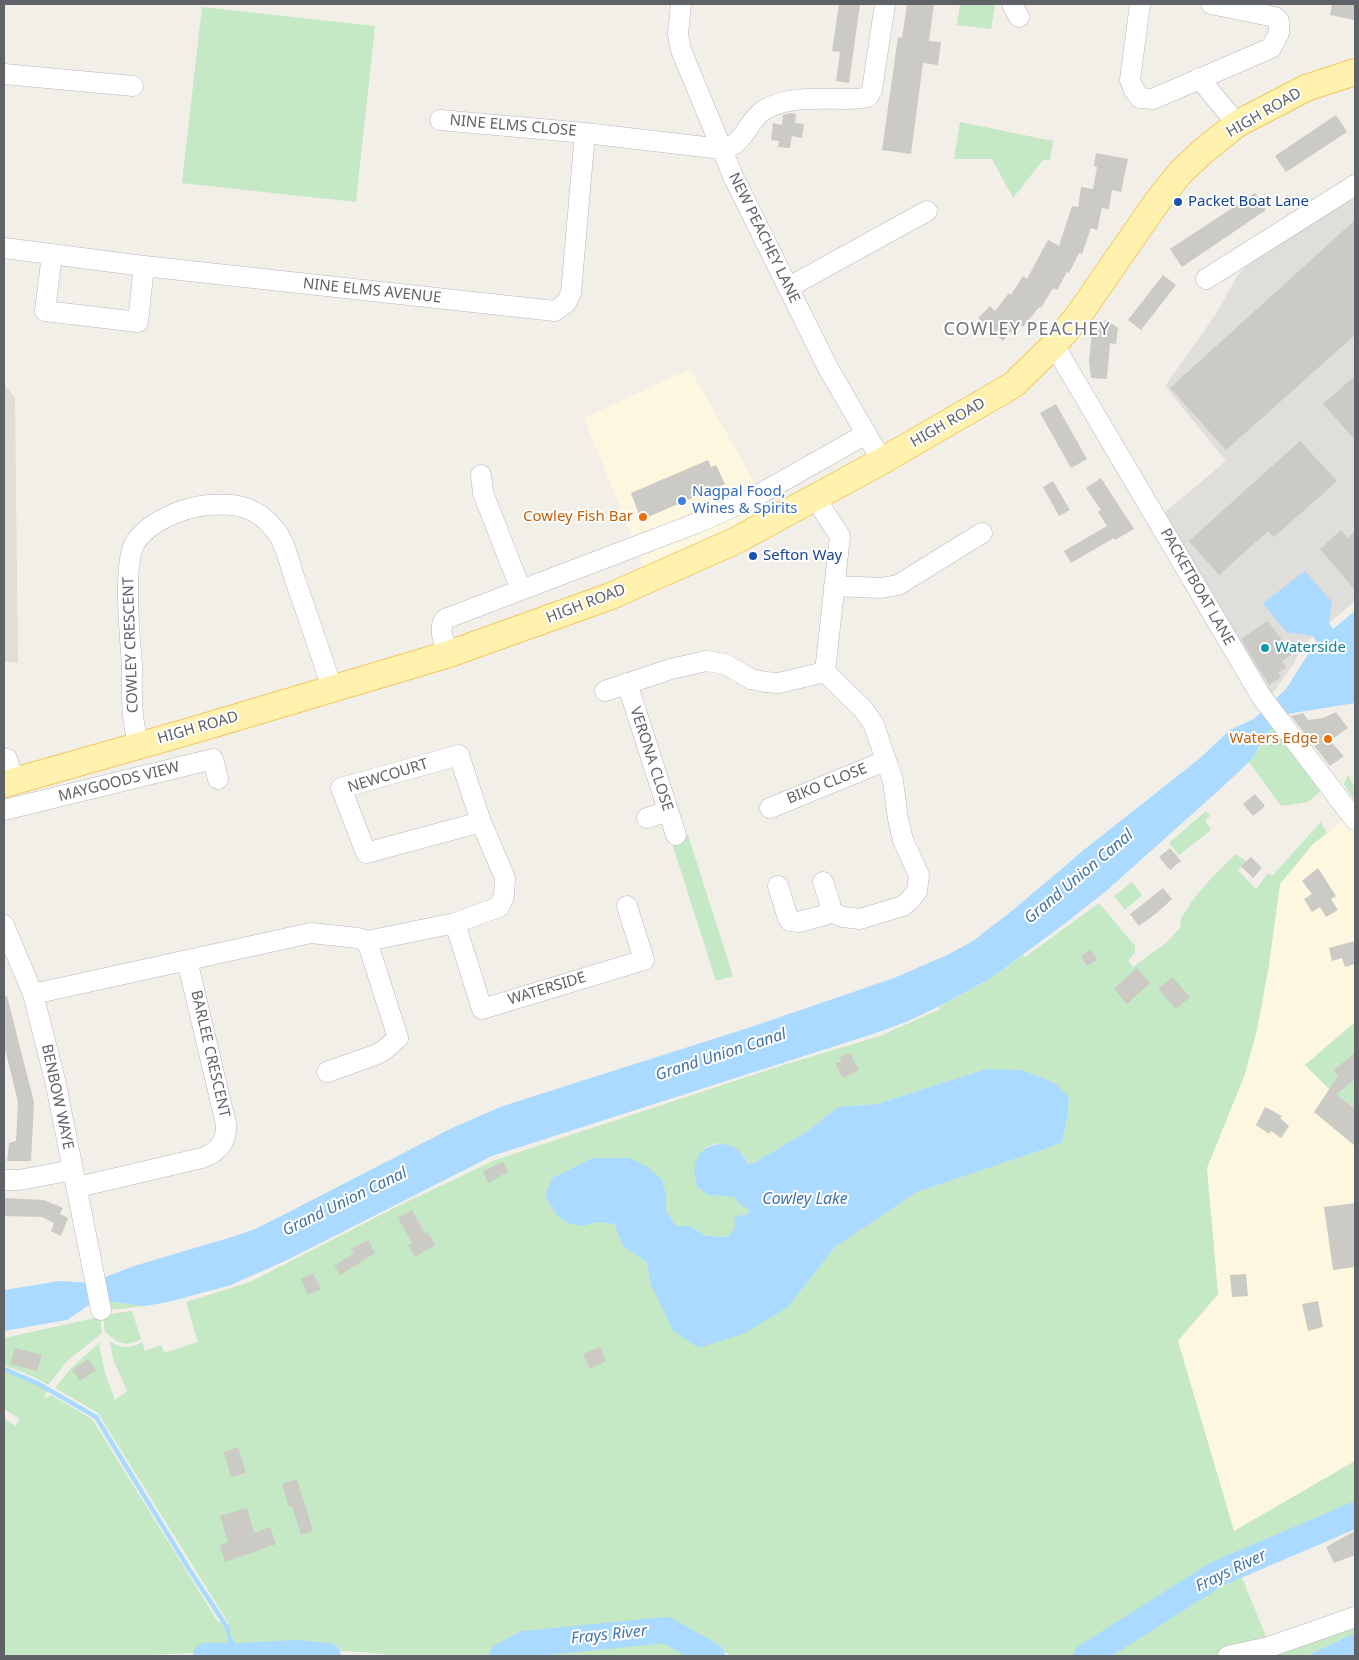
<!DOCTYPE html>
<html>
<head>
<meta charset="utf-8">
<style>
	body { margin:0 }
	#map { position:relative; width:1359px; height:1660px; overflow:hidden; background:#f1efe8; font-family:"Noto Sans",sans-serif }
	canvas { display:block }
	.frame { position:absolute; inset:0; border:5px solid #5f6368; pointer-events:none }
</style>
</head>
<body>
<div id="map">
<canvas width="1359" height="1660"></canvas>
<div class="frame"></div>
</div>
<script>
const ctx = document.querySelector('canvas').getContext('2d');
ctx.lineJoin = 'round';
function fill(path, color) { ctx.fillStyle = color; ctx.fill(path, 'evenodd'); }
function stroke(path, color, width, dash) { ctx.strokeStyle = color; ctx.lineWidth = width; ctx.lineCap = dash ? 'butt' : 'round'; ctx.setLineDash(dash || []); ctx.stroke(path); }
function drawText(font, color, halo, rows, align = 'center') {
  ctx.font = font + ' "Noto Sans",sans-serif'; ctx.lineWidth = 4; ctx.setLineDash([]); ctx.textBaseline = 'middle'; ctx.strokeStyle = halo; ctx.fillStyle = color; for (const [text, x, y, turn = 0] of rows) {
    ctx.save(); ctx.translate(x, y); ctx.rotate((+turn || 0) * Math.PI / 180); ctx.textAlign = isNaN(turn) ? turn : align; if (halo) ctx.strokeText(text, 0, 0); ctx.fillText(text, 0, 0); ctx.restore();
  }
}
fill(new Path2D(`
	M690,369L776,520L650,582L584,418Z
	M1349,816L1355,825V1022L1337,1037L1329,1089L1355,1109V1461L1234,1531L1178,1341L1218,1294L1207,1168L1245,1074L1263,1002L1280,884L1313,844Z`), '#fef7e0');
fill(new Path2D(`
	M1349,196L1355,202V601L1302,646L1294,663L1271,696L1159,517L1226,461L1165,386L1216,314L1236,278L1252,258Z`), '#e0deda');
fill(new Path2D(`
	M4,384L15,398L18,663L4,661Z`), '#e1ded6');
fill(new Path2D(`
	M960,4H995L991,29L957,25Z
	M202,7L375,26L356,202L182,183Z
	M960,122L1053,141L1050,160H1043L1013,198L992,159H954Z
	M1274,726L1322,790L1308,802L1281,806L1249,762C1259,750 1262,737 1274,726Z
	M1348,775L1355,787V801L1344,784Z
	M1206,811L1210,816L1205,821L1211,830L1179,855L1169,843Z
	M1321,822L1327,833L1313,844L1280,884L1269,965L1257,1030L1245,1074L1207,1168L1218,1294L1178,1341L1234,1531L1355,1461V1513L1349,1518L1217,1573L1086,1656H732L665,1622L518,1638L494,1654L480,1656H398L361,1652L296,1648L127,1656H4V1419L16,1426L20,1419L4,1409V1370L36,1383L48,1390L42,1402L44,1398L51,1395L92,1419L218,1622L229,1624L98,1413L55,1388L73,1366L99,1343L105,1373L115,1400L127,1391L113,1359L110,1341C121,1349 130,1349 142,1342L145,1351L161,1345L164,1353L198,1342L186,1302L250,1282L398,1206L495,1160L780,1066L880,1036L940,1009L939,1007L991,978L1023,955L1025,957L1099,903L1135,946V953L1128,960L1133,967L1167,942L1181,927L1180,921C1194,894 1214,875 1236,854L1246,861L1238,870L1256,889L1267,874H1270L1272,876ZM986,1069L1069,1097L1067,1119L1062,1143L917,1192L835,1247L788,1307L651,1285L646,1262L623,1246L614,1224L597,1222L552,1178L592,1158L666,1194V1210L676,1226H690L706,1236L729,1237L749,1212L747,1208L741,1206L734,1197L708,1195L700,1154L706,1147L717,1143L742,1153L750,1165L805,1133L838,1107L877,1104Z
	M688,835L733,976L716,981L671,840Z
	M1132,882L1142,895L1125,910L1114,896Z
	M1355,1022V1109L1329,1089L1305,1065Z
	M107,1301L145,1306L110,1310Z
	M132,1311L141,1339C125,1348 118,1343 105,1332L103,1315Z
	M100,1317L102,1331L101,1334L67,1361L48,1385L36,1378L4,1365V1338Z
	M1238,1568L1269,1644L1216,1656H1092L1218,1576Z
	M1355,1619V1633L1306,1656H1241Z
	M659,1637L697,1656H514L528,1649Z`), '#c5e8c5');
fill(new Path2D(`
	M1305,571L1332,602L1329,623L1333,629L1355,611V703L1287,714L1265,735L1255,754L1249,762L1218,791L1106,891L1063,925L991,978L942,1005L906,1022L876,1033L492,1156L287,1260L231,1285L168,1302L145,1306L104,1301L92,1303L67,1320L4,1331V1290L60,1281L90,1283L134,1266L232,1237L255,1229L285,1214L452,1128L503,1106L751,1027L894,978L947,955L973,941L1013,910L1085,849L1199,759L1230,730L1254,719L1286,689L1316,642L1313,636L1286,632L1263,603Z
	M986,1069L1021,1070L1055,1083L1069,1097L1067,1119L1062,1143L917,1192L835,1247L788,1307L745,1333L699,1348L673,1331L651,1285L646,1262L623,1246L614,1224L597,1222L583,1226L567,1223L556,1214L545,1197L552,1178L592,1158H629L648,1167L662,1180L666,1194V1210L676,1226H690L706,1236L728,1237L735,1228L734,1219L740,1215H746L749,1212L747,1208L741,1206L734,1197L708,1195L697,1187C696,1180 693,1171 695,1163C700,1146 718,1140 734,1147C741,1151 745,1159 750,1165L805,1133L838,1107L877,1104Z
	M227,1627L241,1656H228Z
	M1355,1633V1656H1306Z`), '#aadaff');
stroke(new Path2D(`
	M4,1369L37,1383L96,1417L189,1569L227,1627L228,1631`), '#aadaff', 4.5);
stroke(new Path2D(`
	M206,1656H237
	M242,1656L295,1653L328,1656
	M502,1656L525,1644L666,1630L712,1656
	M1087,1656L1217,1574L1355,1515`), '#aadaff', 26);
fill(new Path2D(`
	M839,4H860L849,83L836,81L840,52L832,51Z
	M907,4H934L929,41L941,42L938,65L923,63L911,154L882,150L898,37L902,38Z
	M1332,4H1355V20L1330,15Z
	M791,113L796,114L795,123L804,124L802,138L792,136L790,148L778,147L779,141L771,140L773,123L782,125L783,115Z
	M1336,115L1347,132L1286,172L1275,156Z
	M1096,153L1128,159L1121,192L1112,190L1109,209L1102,208L1097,230L1091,228L1082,254L1079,253L1069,273L1067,272L1057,290L1053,288L1041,308L1039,307L1023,327L1019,323L1003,341L978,318L990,306L995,311L1009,293L1011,295L1023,276L1027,279L1048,240L1059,246L1072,206L1078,207L1081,187L1093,189L1097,167L1094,166Z
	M1255,193L1266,210L1182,267L1170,249Z
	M1355,220V335L1226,450L1170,388Z
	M1163,275L1176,285L1141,330L1128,320Z
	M1106,319L1118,328L1116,344L1110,343L1107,379L1091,378L1089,362L1092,331H1097Z
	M1355,376V440L1323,404Z
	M1056,404L1087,459L1071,468L1040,413Z
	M1300,441L1337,481L1274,537L1268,531L1219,575L1189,541Z
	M708,460L711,467L716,465L725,484L641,520L631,493Z
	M1101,478L1134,529L1115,540L1114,538L1071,563L1064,551L1107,526L1098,512L1101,510L1086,488Z
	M1053,481L1070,510L1059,516L1043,487Z
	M1341,530L1347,538L1355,531V590L1320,549Z
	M1268,621L1292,654L1282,661L1286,668L1278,673L1281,677L1269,685L1241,639Z
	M1336,712L1348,728L1330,741L1344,756L1330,766L1291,716L1303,713L1308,720L1323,718Z
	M1255,794L1265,806L1253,816L1243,804Z
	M1170,848L1181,861L1170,870L1159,857Z
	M1251,857L1262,868L1253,878L1241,866Z
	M1318,868L1336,896L1331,899L1338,910L1326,917L1320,907L1312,912L1304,899L1312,894L1302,881Z
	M1163,888L1172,899L1158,912L1139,926L1130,914Z
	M1355,941V964L1345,967L1342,958L1332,961L1329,948Z
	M1091,950L1097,960L1087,966L1081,956Z
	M1137,968L1150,983L1127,1004L1114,989Z
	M1172,977L1190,997L1176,1009L1158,989Z
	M4,996H7L34,1102L31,1161H7L9,1143L16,1141L18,1102L4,1045Z
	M850,1053L859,1070L843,1078L835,1063L841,1062L839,1058Z
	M1355,1053V1079L1336,1094L1355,1109V1146L1314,1112L1338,1076L1334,1070Z
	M1265,1107L1282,1116L1280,1118L1289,1126L1281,1138L1271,1131L1269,1134L1256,1125Z
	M503,1162L508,1172L488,1183L483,1171Z
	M5,1198L44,1200L63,1208L60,1214L68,1218L61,1236L51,1231L54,1223L42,1217L4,1216Z
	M1355,1203V1267L1333,1270L1324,1207Z
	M412,1210L425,1233L428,1232L435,1245L415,1257L408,1245L412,1243L398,1218Z
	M368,1240L375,1253L340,1275L334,1266L354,1253L351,1249Z
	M313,1273L321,1289L308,1295L301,1279Z
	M1246,1274L1248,1296L1232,1297L1230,1275Z
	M1318,1301L1323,1327L1308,1331L1302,1304Z
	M600,1347L606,1361L590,1369L583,1354Z
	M15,1348L42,1355L37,1371L10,1364Z
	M88,1359L96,1370L80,1381L72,1370Z
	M238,1447L246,1473L231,1477L224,1452Z
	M297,1479L313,1531L301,1535L292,1506L289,1507L282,1484Z
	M247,1508L254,1533L270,1527L276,1544L225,1562L220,1545L228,1542L220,1516Z
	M1355,1531V1555L1334,1563L1326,1547Z`), '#cccac5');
const minor = new Path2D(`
	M681,4L678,34L681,50L733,176L828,368L882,461
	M1012,4L1019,17
	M1140,4L1130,80L1134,90L1140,98L1153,99L1271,48L1279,33V21L1275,17L1211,4
	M4,74L133,86
	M1199,78L1237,124
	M440,120L585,133L722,149C746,144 746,122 764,110C787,96 819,99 845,99C852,99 861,99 868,97L872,90L885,4
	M4,248L144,266L555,311L566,303L571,293L585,133
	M52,254L45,311L138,322L144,266
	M1206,279L1355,185
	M789,287L927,211
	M1054,345L1261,696L1355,820
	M481,475L483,493L521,590
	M815,498L840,536L825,672
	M834,586L881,588L898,585L982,533
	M449,654C445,643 437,630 445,619L697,523L751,499L866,434
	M825,672L863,709L874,725L893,781L898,819L903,840L919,875L917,891L910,900L903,906L860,919L843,917L829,911
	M627,683L676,835
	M605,691L671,669L706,661L725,664L751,679L765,682L779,683L825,672
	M139,746C137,738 135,731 134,723C131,705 132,685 132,666C130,638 123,568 134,545C146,522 184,507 209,505C237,503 258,507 276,531C286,544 290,565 295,580C308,616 320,652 332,688
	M4,759H7L14,781
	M770,808L885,761
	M4,810L213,759L218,779
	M647,818L668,811
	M778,886L788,918L790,921L799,922L825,915L829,911L830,903L823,882
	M455,923L482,1009L644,960L627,906
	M4,925L33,994L55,1080L101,1310
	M33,994L311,933L358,938L367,941L455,923L499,907L504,896L505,878L481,822L459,755L341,788L366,853L481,822
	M327,1072L375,1055L383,1051L398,1038L367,941
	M4,1180H19L73,1170
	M78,1187L202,1158C218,1152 227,1142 226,1124L187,960
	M1228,1656L1269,1647L1355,1617`);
const major = new Path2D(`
	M4,784L194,730L449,654L611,596L735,541L882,461L1013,385L1054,345L1078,316L1159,199L1181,172L1202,152L1237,124L1306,88L1355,72`);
stroke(minor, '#b5b8bc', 21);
stroke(major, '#f2c960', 28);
stroke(minor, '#fff', 20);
stroke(major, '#fff2af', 26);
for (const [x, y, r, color] of [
	[1178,202,5,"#1a4fb4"],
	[682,501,5,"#3f7fe0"],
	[643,517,5,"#e8710a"],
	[753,556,5,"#1a4fb4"],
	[1265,648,5,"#0f9aa8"],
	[1328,739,5,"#e8710a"]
]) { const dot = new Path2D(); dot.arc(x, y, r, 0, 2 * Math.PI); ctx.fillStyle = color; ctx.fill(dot); stroke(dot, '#fff', 2); }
drawText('15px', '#5f6368', '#fff', [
	["HIGH ROAD",1264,113,-30],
	["NINE ELMS CLOSE",513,126,5],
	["NEW PEACHEY LANE",764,238,64],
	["NINE ELMS AVENUE",372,291,6],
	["HIGH ROAD",948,423,-30],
	["PACKETBOAT LANE",1197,587,60],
	["HIGH ROAD",586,604,-21],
	["COWLEY CRESCENT",131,645,-92],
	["HIGH ROAD",198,728,-16],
	["VERONA CLOSE",651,759,72],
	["NEWCOURT",388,776,-17],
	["MAYGOODS VIEW",119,782,-14],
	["BIKO CLOSE",827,784,-22],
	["WATERSIDE",547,989,-17],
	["BARLEE CRESCENT",210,1054,77],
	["BENBOW WAYE",57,1097,78]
]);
drawText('15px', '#164399', '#fff', [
	["Packet Boat Lane",1188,202],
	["Sefton Way",763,556]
], 'left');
drawText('15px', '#366cbe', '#fff', [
	["Nagpal Food,",692,492],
	["Wines & Spirits",692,509]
], 'left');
drawText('15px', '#c56008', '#fff', [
	["Cowley Fish Bar",633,517],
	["Waters Edge",1318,739]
], 'right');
drawText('15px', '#0d838f', '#fff', [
	["Waterside",1275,648]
], 'left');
drawText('italic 16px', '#4174aa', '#fff', [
	["Grand Union Canal",1079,877,-40],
	["Grand Union Canal",721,1055,-18],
	["Cowley Lake",805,1199],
	["Grand Union Canal",345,1202,-26],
	["Frays River",1231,1571,-26],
	["Frays River",609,1635,-6]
]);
ctx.letterSpacing = '1px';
drawText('18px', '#70757a', '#fff', [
	["COWLEY PEACHEY",1027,330]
]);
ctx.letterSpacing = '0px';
</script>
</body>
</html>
